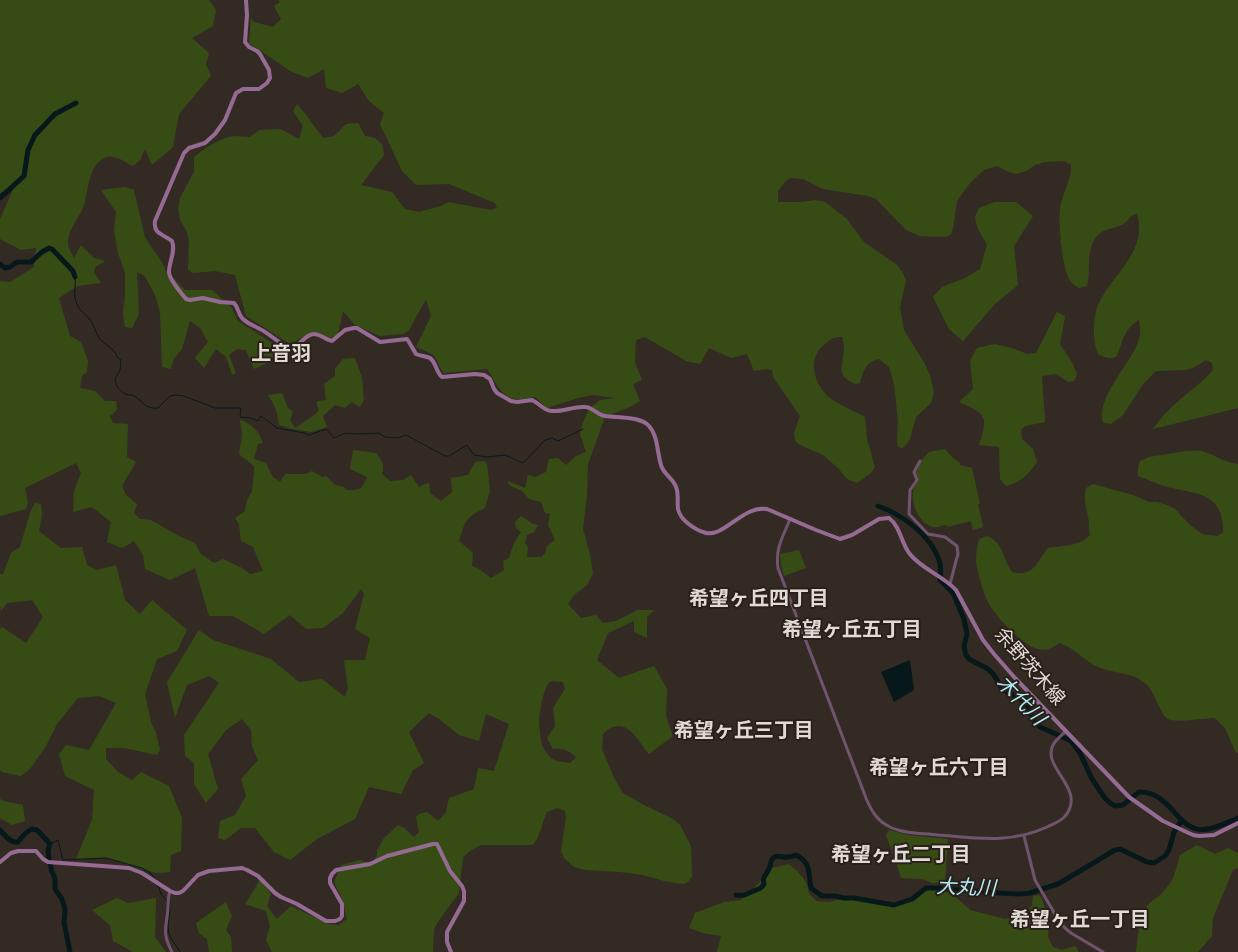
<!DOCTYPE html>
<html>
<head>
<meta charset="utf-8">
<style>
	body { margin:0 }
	canvas { display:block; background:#342a24 }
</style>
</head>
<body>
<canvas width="1238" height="952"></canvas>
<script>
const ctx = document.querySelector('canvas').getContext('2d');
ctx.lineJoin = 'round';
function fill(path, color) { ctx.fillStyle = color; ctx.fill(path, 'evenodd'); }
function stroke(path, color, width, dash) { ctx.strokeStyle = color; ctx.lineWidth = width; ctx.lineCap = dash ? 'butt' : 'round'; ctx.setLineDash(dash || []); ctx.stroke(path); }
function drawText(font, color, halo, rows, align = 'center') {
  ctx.font = font + ' Spectral,"Noto Sans JP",serif'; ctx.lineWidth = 4; ctx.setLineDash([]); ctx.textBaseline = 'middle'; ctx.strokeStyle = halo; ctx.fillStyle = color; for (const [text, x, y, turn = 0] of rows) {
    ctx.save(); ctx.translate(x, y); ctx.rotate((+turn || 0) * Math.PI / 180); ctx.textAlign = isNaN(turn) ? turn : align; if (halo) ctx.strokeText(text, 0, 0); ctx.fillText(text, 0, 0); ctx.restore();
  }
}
fill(new Path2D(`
	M0,0H209L216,10L213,26L192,38L209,53L206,64L211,76L179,114L173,147L152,165L145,149L140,160L133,166C125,162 116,155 107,157C87,163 89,193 83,208C78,219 67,231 68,244C68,248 72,253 74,258L81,245L94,258L105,261L95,267L94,272L101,283L77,286L59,298L70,336L81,342L88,361L87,372L82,376L80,388L95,391L105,401H116L117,410L110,416L113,423L128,424L127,457L136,462L122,486L126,495L137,504L134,513L140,519L151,520L177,535L195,543L201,554L214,563L223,559L242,568L250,574L263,571L253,547L241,541L239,524L235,518L245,511L247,500L252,491L254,473V466L239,454L242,435L240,419C253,426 258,429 263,443L258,444L254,459L266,463L273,477L280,482L285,474H306L312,471L322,477L326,476L335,485L344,487L347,490C360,490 362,490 367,477L350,469L353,450L376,453C382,461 385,464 382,474L390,481L403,480L411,475L419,487L425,484L429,483L430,493L441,501L452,492L451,478L468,475L475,462L484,461L487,464L490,491L485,508C465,517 465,522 459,541L473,553L472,566L479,569L491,578L504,570L503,561L509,558L514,543L521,532L516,528L515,522L521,516L533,524L538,525L534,532L527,535L525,543L528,547L527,557H542L545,553L547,546L555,540L548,525L550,514L545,513L541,502L529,499L522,491L509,485L508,481L525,488L528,475L535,477L546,472L549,459L558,458L566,465L576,456L586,452L580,434L582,425L589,409L600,400L615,398L593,395L578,398L547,408L535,397C529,398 520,400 514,399C500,396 495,380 487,369L443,373L434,355L416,347L431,316L426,299L409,330L403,334L380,336L355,325L343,311L338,334L330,339L313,332L290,344L246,316L235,275L215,271L193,273L188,270L189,242L187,232L180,219L178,209L180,198L189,181L194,172V157C204,148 220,138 234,136C239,136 245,137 250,137L259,130L281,129L299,139L303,126L293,111L297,104L307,116L323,138L334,136L346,124L358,123L365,136L375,138L382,144L384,155L361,185L392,192L405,209L419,212L441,206L448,202L491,210L497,208L495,203L449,184L416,185L402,171L380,124L384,113L369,101L358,84L342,93L326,88L324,69L308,78L290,71L249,43L251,18L254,22L273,27L281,19L274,6L280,2L278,0H1238V408L1153,429C1159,420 1166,412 1174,405C1187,393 1202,383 1213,370L1212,363L1206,360L1193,368L1186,370L1156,371L1143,384L1123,415L1111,424L1103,423C1096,395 1131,366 1139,339C1141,333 1140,326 1139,320C1124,329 1123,340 1117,356C1110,360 1106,358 1098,354C1095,346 1094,340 1094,331C1094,321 1095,310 1100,301C1115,272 1148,250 1137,214C1128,216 1130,219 1125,223C1118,228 1106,228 1099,234C1084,248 1092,270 1087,286L1079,288C1074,285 1071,283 1068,277C1062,263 1057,217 1061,203C1064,190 1072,178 1071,165L1064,161L1044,162L1035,165L1026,171L1016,174L1009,172L997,166L984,170L970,183L957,201L953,228L951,234L946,237L920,236L906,230L876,199L868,196L823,189L803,179L790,178L784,183L778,191V202H802L815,200L825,202L847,219L864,242L897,265L903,273L906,281L900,307L904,330L925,364L930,376L934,392L931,403L916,417L910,439L904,447L902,448L898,447L897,439L898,421L894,384L889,367L879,359C865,363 864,369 860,383L855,384C835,375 843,367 844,349C844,345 843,341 842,337C833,337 832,338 825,344C806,358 814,385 830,398C837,404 856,412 865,417L867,439L875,467L871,473L857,483L847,479L838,468L823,455L798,444L795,440L794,433L800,416L773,377L772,370L766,369L754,371L747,354L731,358L709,348L700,364L686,361L645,337L636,340L635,362L642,380L633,384L640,401L632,406L605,417L588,464L587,495L583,529L590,554L593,574L587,585L575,594L568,604L581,618L596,615L603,623L616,621L638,610H654L647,617V638L634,632V621L608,633L597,660L619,678L654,666L667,689L666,716L673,736L649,754C636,738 625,713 603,734L602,749L614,778L623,793L644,805L673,819L680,825L691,846L692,877L688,882L683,884L664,881L643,875L620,872L585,870L574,867L564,858L561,851L566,817L565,811L557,808L547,812C542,822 541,835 533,845H481L470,851L463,857L459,893L439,920L434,929L433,952H272L266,940L270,926L266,911L245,904L260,880L271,894L267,906L277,919L291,906L329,924L339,925L347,919L342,899L334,882L341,865L360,860L372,864L377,855V850L384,838L398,825L404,828L414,837L419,832L416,817L419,814L427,812L438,821L446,812L449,798L474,789L478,768L494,771L509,724L486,714L479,741L459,735L439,719L429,713L409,732L424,763L413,770L401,794L369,787L355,819L317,839L290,860L274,852L255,828H241L225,840L218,838L220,821L235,815L246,796L241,779L258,760L252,746L251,730L242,719L226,730L208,754L218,789L206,803L194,784V763L185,756L184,735L219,683L209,676L187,685L175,718L167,682L199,630L213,640L271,659L299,682L322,679L345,697L348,688L344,660H365L370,638L355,629L364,594L361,589L343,613L323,628L306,629L290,615L264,634L233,616H209L195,568L170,580L145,569L143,555L134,541L122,548L107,542L111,522L92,507L73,512L74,491L81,473L76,463L25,488L28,502L26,509L0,516V281L10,282L34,267L36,248L21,250L0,239V219L15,185L0,193ZM551,681L563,682L565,689L553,708L555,726L547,738L553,749C563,748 568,750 576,757L570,763C564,762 556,762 551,758C548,755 544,750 542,745C541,742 539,725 539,722C540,712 543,686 551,681Z
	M125,187L134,190L145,237L154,251L162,262L166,271L185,290H212L232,308L238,321L292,356L277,362L272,358L265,364L254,369L246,350L237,349L229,355L236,373L232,375L226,357L216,349L204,368L195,358L208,342L200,328L190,321L182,349L173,360L171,369L162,367L160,312L155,295L145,276L137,272L139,314L132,328L125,327L123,315L125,293V273L117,250L114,230L116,212L101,190Z
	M995,202H1016L1033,216L1014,246L1018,285L995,304L963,341L949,329L933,297L942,287L965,278L980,269L987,245L977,227L975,217L979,208Z
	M1057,312L1065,316L1060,344L1073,364L1077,374L1074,381L1068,382L1056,374L1042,376L1045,422L1025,426L1021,430L1022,439L1033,449L1037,462C1029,474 1020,483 1006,486L1000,479L999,447L979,445C989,416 986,414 959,402L973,389L970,361L977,348L995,344L1015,349L1027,354L1036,353Z
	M355,358L362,378L364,400L360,407L352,402L345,408L335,405L323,416L327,427L311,432L293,429L279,425C278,413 275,405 268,395L282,393L288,408L293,411L290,420L295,428L313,416L319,410L317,405V401L326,400L324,384L335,376V369L343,359Z
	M945,449L952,457L960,463V465L972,468L980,504H978L983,527L973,530L971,521L947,527V525C943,525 938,528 934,527C919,525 909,501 914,487C914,485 917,483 918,481L916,474L921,461L929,452Z
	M1186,451C1191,451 1197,450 1202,451C1215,455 1225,463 1238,464V753L1235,751L1225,728L1215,718C1204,718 1177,723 1168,719C1161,715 1155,694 1148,686C1136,672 1115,674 1098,667C1084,661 1074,647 1059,643C1053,648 1047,651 1038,649C1023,646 995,616 988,602C984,594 977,571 976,561C976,554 977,546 979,539L987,536C1004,543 1002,558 1012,572C1034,578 1037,561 1048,548C1064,545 1079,547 1090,535C1089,530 1089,526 1089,522C1087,509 1083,500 1086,488L1093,484L1100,486L1133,495L1149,502H1157L1167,505L1175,509L1190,525L1202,534L1217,536L1223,533C1224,523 1221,508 1212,501C1203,492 1177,490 1164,486C1155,483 1147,479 1138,476V467L1140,461L1149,457Z
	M35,503L41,504L42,514L39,531L61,548L82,547L87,565L97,570L116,565L125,600L140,614L152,600L187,630L177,651L157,659L145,694L151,722L156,733L160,750L157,755L124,748H106V759L118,772L132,780L141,772L169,786L182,818L181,851L171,855L170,872L156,873L106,858L76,859L92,820L94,790L65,776L59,754L66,745L89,750L116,703L99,696L78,698L57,724L46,746L30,769L21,776L2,772L0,770V629L2,627L26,643L43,617L32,600L7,603L1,611L0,606V574H3L11,553L20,547L31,510Z
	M799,550L806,568L784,576L781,565L780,554Z
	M0,799L4,801L23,805L25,821L12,825L0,818Z
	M889,830L909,835L948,839L945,883H932L922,879L901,878L896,862L886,835Z
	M1197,845L1215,854L1228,848L1238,853V868L1233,870L1213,918L1212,936L1198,952H1136C1138,939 1139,916 1147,906C1151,901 1157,898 1162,893C1175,880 1175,872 1180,855Z
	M789,864L798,872L806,882L809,893L816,901L829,902L841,899L890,903L903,901L935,885L957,898L970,910L1005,919L1025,915L1032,905L1033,896L1039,895L1042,899L1049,921L1048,937L1053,947L1062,950L1075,946L1077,948L1078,952H717L721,936L703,933L689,928L695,913L724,902L741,900L760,882L772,868Z
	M117,898L128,903L156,898L155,937L166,952H133L113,941L110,925L92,910Z
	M226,902L232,916L226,930L231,937L232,952H209L207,939L199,933L196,923Z`), '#374c15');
fill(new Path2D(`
	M910,660L914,690L894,702L881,672Z`), '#07181b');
stroke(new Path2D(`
	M75,277C76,284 74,290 75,297C77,311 84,311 90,320C94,325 96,333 99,338C104,345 115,348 117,357L121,360L120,370L115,379C116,386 119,391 126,394C130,396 130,394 134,396C144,402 144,409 158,408L170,396L176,395L184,396L215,408H241L240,417L250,418L258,421L261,416L277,428L304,433L309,435L326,429L334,438L346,433L357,434L379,433L385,437L398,438L406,435L445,456H449L467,445L474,455L487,457L505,455L523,463L545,440L552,438L558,441L583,429
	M50,844L58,840L63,860L106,858L142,868L149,872L155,878
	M158,885L161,894L167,901
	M169,904C172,913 166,924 169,934C171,940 177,946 180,952`), '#07181b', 1);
stroke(new Path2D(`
	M0,198L24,176L28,150L35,135L55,114L76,103
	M0,264L5,268L10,267L17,262H31L42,252L49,248L52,249L73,271L75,277
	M878,506C901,514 931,535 939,560C941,566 941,573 940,580L953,593L964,619L967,634L964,646L966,655L969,659L988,669L994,675L1003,690L1020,699L1027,707L1035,722L1040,727L1071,741L1080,753L1092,779L1104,797L1110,803L1115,806L1123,805L1139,792C1173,791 1177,835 1208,829C1219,827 1228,822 1238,818
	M0,830C5,835 11,844 18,842C23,836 25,832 32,829L37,830L50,844L48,850L49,859
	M50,864L52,872L55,878V889L62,899L65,909L64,923L70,952
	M736,895C745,896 745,895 753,891C759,889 761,889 764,884C762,876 766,876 769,869C771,866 770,861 773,858C777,854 783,858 788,857C791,857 794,856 796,855C812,863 808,874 811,888L822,896H835L844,898H854L894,905L912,899L926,888H936L1000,893L1019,894L1030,893L1058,884L1115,850L1120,849L1147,862L1154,863L1165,856L1169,850L1174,832L1182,820`), '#07181b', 5);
stroke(new Path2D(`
	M920,461L914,472L917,480L910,490L909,514L928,534L945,537L957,546L958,554L956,561L950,584
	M790,519C783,537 775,548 778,568L866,798C871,810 877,821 890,827C904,834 923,833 938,835C977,838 1010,844 1047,827C1053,824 1062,821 1066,815C1087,787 1037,766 1055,742C1058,738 1062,735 1066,731
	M1024,836L1035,880L1059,921L1065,928L1071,933L1103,952
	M170,891C168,897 168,901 168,907C167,928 161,931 172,952`), '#70546e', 3);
stroke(new Path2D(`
	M246,0L247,15L245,42L249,47L257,51L260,54L269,70L270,78L267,83L259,89H243L236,93L225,120L215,134L205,143L189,148L184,153L155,221C153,235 164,234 172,241C176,252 169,261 169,272C169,279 181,293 186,299L190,300L203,298L220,302L234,303C239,308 238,315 243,319C248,324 255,326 260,329C269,333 281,346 290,347C300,348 304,334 314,334C320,334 326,340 332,341L345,330L354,328H357L380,342L407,339L409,342L416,354C420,356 426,356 430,358C436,362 436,372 442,377L475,374L484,375L490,379L494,389L497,393L511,401L517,402L532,400C539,403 543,410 551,411C563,412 574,406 585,407C593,407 597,415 605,416C618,418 640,416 649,426C658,436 657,452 661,465C663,474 673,478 676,487C679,494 677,502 678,509C680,520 695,530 706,533C725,537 743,505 767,509L816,530L840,539L852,535L879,519L889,518C900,526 901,542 909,553C921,569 942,575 956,590L983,640L994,654L1015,678L1129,797L1163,821L1193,835L1199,836L1214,835L1238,823
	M0,862L11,853L18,851H36L43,859L48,862L129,868L142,873L170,891L175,893H179L183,891L198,875L209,871L242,868L247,870L258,876L275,893L281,897L297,904L326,921H335L340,919L342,916V904L330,883V878L332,874L336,870L370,864L387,856L433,844H437L450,871L462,886L464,891V901L447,932V942L451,952`), '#956a93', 4);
drawText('19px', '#e1dad6', '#2a201a', [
	["余野茨木線",1028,668,49]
]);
drawText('bold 20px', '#e1dad6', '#2a201a', [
	["上音羽",281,356],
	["希望ヶ丘四丁目",759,601],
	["希望ヶ丘五丁目",852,632],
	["希望ヶ丘三丁目",744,733],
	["希望ヶ丘六丁目",939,770],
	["希望ヶ丘二丁目",901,857],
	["希望ヶ丘一丁目",1080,922]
]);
drawText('italic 20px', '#b2eaf5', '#2a201a', [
	["木代川",1019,702,46],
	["大丸川",966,890,2]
]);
</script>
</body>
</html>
